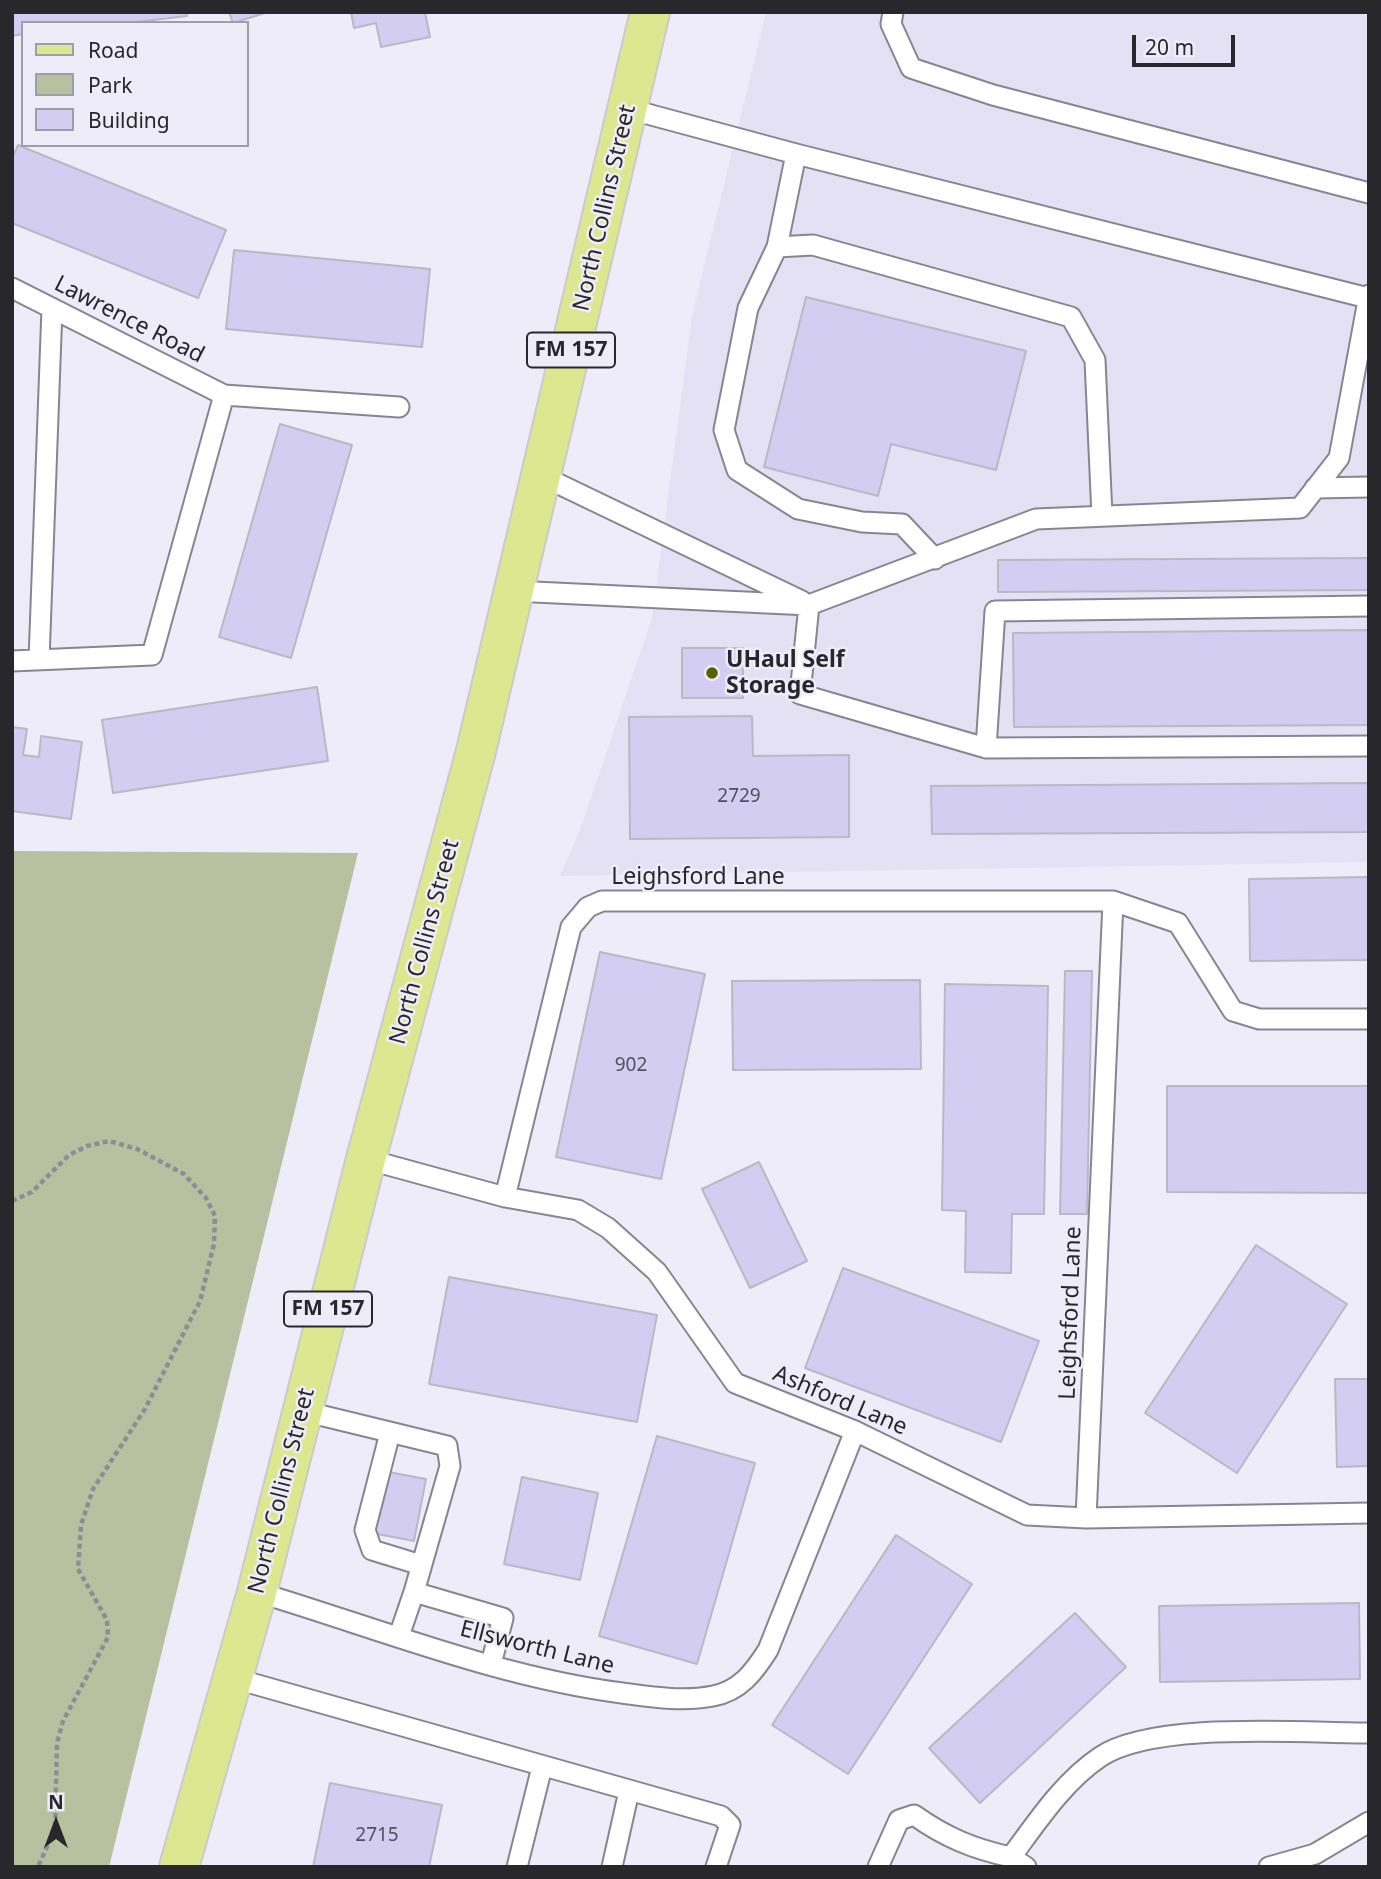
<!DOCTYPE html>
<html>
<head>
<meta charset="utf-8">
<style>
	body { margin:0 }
	#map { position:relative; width:1381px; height:1879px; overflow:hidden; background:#eeecf8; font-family:"Noto Sans",sans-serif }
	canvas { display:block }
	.frame { position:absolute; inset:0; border:14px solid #28282c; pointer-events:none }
	.legend { position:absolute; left:21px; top:21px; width:228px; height:126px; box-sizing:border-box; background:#eeecf8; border:2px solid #9f9ea6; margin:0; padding:9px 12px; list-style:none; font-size:21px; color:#28282c }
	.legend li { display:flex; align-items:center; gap:14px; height:35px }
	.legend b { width:35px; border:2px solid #9f9ea6 }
	.north { position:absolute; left:21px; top:1788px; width:70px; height:70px; -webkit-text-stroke:5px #eeecf8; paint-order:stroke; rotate:0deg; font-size:19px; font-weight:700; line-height:28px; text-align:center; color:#28282c }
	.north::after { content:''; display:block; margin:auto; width:24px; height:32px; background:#28282c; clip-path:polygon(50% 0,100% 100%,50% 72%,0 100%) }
	.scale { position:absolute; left:1132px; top:35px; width:103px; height:32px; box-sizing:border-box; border:4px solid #28282c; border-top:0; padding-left:9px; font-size:21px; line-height:24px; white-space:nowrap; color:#28282c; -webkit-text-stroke:5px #eeecf8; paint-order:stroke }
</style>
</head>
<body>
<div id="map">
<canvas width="1381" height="1879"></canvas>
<div class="frame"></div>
<ul class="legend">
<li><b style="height:9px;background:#dce88f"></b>Road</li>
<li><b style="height:19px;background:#b9c09f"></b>Park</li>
<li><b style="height:19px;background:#d3cdf1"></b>Building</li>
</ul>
<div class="north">N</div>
<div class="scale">20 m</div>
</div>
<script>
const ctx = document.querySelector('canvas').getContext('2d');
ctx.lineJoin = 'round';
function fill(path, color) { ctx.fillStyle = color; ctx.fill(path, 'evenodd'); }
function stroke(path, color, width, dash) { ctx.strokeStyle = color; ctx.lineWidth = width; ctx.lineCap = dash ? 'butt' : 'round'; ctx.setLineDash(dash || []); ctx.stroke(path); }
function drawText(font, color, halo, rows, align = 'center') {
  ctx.font = font + ' "Noto Sans",sans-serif'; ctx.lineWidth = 5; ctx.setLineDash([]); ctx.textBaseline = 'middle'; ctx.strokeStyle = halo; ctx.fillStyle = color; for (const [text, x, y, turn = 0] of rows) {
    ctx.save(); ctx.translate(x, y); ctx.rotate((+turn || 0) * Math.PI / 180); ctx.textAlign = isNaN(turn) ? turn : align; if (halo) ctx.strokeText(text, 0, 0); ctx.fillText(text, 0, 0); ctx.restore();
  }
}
fill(new Path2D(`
	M766,12H1369V862L560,876L580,830L652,618L692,316Z`), '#e4e1f4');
fill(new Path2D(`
	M12,851L358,853L109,1867H12Z`), '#b9c09f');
const building = new Path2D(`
	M12,12H186L187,16L128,23H23V34L12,36Z
	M229,12H268L233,23Z
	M351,12H425L430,37L381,47L376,23L354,28Z
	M18,145L226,230L198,298L12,223V159Z
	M234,250L430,269L422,347L226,329Z
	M806,297L1026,351L996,470L891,444L878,496L764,467Z
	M280,424L352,445L291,658L219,637Z
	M1369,558V590L998,592V560Z
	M1369,630V725L1014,727L1013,633Z
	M682,648H743V698H682Z
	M317,687L328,761L113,793L102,720Z
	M752,716L753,756L849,755V837L630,839L629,717Z
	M12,727L27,729L23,755L39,757L41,736L82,742L71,819L12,811Z
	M1369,783V832L932,834L931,786Z
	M1369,877V960L1250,961L1249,879Z
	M600,952L705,974L661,1179L556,1157Z
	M1065,971H1092L1087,1214H1060Z
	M920,980L921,1069L733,1070L732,981Z
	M945,984L1048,986L1044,1214H1012L1011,1273L965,1272L966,1211L942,1210Z
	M1167,1086H1369V1193L1167,1192Z
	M759,1162L807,1261L750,1288L702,1189Z
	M1256,1245L1347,1304L1237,1473L1145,1413Z
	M843,1268L1039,1341L1001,1442L805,1368Z
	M449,1277L657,1315L637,1422L429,1384Z
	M1335,1379H1369V1466L1337,1467Z
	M657,1436L755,1463L697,1664L599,1636Z
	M383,1471L426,1479L414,1541L372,1533Z
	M522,1477L598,1493L580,1580L504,1564Z
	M896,1535L972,1584L848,1774L772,1725Z
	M1359,1603L1360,1679L1160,1682L1159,1606Z
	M1075,1613L1126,1667L980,1803L929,1748Z
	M330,1783L442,1805L429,1867H313Z`);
fill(building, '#d3cdf1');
stroke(building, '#bab8c3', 2);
const lane = new Path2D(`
	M893,12L891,24L911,68L993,95L1369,193
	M629,109L796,154L1368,298
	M777,247L796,154
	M12,288L224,395L399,407
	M540,475L802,601
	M1315,488L1369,487
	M935,559L902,524L862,522L798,509L737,470L724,430L748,308L777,247L813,245L1071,317L1095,360L1102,516
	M513,591L809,605L1036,519L1300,508L1339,458L1369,295
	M809,605L800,694L986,748
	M1369,606L995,611L986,748L1369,746
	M39,660L52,308
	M12,661L152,655L224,395
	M1113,901L1178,923L1233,1011L1259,1019H1369
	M366,1159L505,1197L578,1210L608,1228L657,1272L735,1383L855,1431L1027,1515L1086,1518L1369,1513
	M505,1197L571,927L588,907L602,901H1113L1086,1518
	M303,1411L447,1446L450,1466L414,1592
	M390,1433L365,1530L372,1550L421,1565
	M257,1592C377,1628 498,1677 622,1693C652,1697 682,1702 713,1696C740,1691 754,1672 768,1650L855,1431
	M399,1636L414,1592L503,1618L491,1664
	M233,1678L721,1816L730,1825L716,1867
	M1011,1857L1026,1867
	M517,1867L542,1767
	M612,1867L629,1791
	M878,1867L899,1820L914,1815C945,1837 973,1849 1011,1857C1037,1822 1063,1782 1100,1757C1153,1721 1302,1733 1369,1733
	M1269,1867L1315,1854L1369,1822`);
const primary = new Path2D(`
	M179,1867L257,1592L366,1159L476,751L650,12`);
stroke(lane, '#878690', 23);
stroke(primary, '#cbcbcc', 42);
stroke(new Path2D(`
	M12,1201L32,1192L69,1155L87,1146L109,1141L137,1149L184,1174L206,1198L215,1216L214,1244L200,1301L145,1409L93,1489L81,1525L78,1569L107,1620L108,1637L63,1721L57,1743L55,1828L38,1867`), '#8e8d95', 4.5, [5, 3.5]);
stroke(lane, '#fff', 19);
stroke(primary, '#dce88f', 38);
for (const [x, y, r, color] of [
	[712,673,7,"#586303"]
]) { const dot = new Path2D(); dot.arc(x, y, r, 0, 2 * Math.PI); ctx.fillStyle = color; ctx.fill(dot); stroke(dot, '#eeecf8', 2.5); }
drawText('19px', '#53515d', null, [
	["2729",739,797],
	["902",631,1066],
	["2715",377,1836]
]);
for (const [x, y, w] of [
	[571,350,88],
	[328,1309,88]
]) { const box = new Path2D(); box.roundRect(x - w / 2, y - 17.5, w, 35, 5); ctx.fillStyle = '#eeecf8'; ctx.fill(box); stroke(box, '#28282c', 2); }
drawText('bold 21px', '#28282c', null, [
	["FM 157",571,350],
	["FM 157",328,1309]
]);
drawText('23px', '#28282c', '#eeecf8', [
	["North Collins Street",605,208,-77],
	["Lawrence Road",129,320,27],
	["Leighsford Lane",698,877],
	["North Collins Street",425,942,-75],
	["Leighsford Lane",1071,1313,-88],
	["Ashford Lane",840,1401,23],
	["North Collins Street",282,1491,-76],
	["Ellsworth Lane",537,1648,14]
]);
drawText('bold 23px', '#28282c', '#eeecf8', [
	["UHaul Self",726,660],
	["Storage",726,686]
], 'left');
</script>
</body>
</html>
